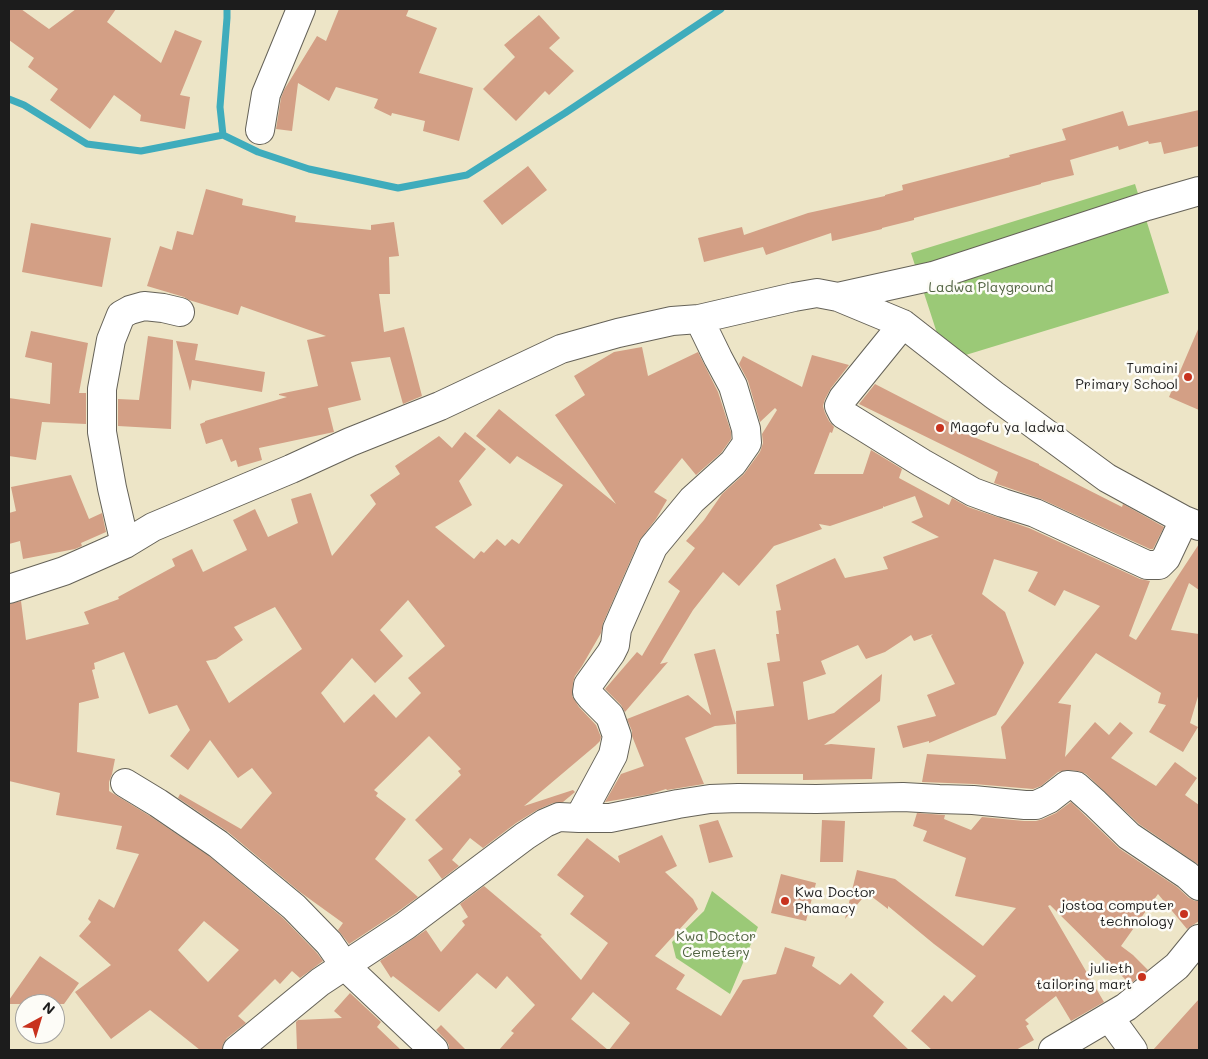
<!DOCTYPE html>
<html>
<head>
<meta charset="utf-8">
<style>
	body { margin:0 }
	#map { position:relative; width:1208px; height:1059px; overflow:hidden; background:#ede5c7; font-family:Mali,sans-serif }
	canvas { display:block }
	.frame { position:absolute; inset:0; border:10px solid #1c1c1c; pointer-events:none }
	.north { position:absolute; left:15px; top:994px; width:50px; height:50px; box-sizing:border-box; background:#fdfcf7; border:1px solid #a3a29f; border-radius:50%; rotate:39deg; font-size:14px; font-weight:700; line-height:20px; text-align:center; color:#1c1c1c }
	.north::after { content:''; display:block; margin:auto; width:18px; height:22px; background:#c8321e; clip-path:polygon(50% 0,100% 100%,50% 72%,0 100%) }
</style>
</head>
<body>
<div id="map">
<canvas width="1208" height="1059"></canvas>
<div class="frame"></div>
<div class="north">N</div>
</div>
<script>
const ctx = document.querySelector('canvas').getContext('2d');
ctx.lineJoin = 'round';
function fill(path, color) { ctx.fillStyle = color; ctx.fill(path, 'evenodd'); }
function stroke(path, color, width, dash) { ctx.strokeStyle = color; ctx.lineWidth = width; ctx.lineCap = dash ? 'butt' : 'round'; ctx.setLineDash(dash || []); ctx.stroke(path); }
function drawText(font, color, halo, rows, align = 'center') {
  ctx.font = font + ' Mali,sans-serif'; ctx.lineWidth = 5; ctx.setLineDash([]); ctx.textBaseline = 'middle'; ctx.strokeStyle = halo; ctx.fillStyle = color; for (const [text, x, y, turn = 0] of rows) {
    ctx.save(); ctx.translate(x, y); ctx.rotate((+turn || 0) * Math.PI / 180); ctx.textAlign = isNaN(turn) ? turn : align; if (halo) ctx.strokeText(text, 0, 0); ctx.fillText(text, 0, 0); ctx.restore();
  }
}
fill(new Path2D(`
	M1135,184L1169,293L946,361L911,253Z
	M712,891L758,927L730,994L676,958L672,942L704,911Z`), '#9bc977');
stroke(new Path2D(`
	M227,9V18L220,107L223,135L258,152L309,169L398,188L467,175L565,113L721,9
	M9,99L24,105L87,144L141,151L223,135`), '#3facbc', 7);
fill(new Path2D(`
	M9,9H21L49,29L76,9H116L107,22L161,63L175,30L202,41L180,95L190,97L185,129L140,121L141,115L114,95L90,129L50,100L58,89L28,67L34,58L9,40Z
	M339,9H409L406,16L437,28L419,73L473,88L459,141L423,131L425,121L392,113L391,116L374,108L378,99L336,87L329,101L298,83L292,131L276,129L281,98L284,90L317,36L326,41Z
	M539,15L560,38L549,48L574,71L549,95L545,91L516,121L483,89L515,57L504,45Z
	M1199,110V146L1164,154L1161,142L1149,144L1148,141L1119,150L1118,146L1070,160L1074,175L1041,183V184L978,201L914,218V220L882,228V229L832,241L831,233L766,255L763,247L704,262L698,238L742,227L744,235L808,213L885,196V195L903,190L902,185L1010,157L1009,155L1066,140L1062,129L1123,111L1128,126Z
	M528,166L547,190L502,225L483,201Z
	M206,189L243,199L242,205L296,216L295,222L371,230V225L394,222L399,256L389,257L390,294H379L384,332L404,327L422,396L403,404L390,357L351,362L361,400L328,408L334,432L259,448L262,460L238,467L236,460L231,462L222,439L206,444L200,424L205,422V421L287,397L279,395V394L318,386L307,340L326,336L241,306L238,315L189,300L184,297L147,286L160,246L172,250L177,231L193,235Z
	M31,223L111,238L102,287L22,272Z
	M1199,327V410L1169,397Z
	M31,331L88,343L79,393H86V424L42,422L36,460L9,456V398L50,404L52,363L25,357Z
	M148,336L173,340L171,429L118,426V399L139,400Z
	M176,341L198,344L195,360L265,372L262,392L192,380L190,391Z
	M642,347L648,376L698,352L718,392L731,432V439L721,453L696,475L682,458L654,492L667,500L656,519L639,541L603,623L601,633L582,666L575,676L573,683L572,696L579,707L596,725L601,737L600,741L595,746L524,806L573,790L575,792L563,802L553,803L537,810L516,823L483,848L470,838L452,860L459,866L442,879L428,860L443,849L415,820L461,775L458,771L461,769L429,736L374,790L378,793L376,796L406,819L375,859L418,897L396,913L349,944L338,930L343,923L300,892L228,832L178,798L180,794L241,829L272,793L252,768L238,778L210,740L188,770L170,756L190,730L177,705L149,714L124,652L94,663L95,669L92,670L99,698L79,703L77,752L115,759L112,774L109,782V791L150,816L209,856L283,918L317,953L323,961L300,978L292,971L280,984L275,979L238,1016L246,1023L227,1038L223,1044L222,1050H200L150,1010L111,1039L75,992L111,965L79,936L91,922L88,919L99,899L114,908L139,854L116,849L122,826L56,815L60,793L9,781V604L21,601L26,640L89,624L84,612L119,599L118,597L175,566L172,559L192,549L203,572L247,550L233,520L255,509L268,537L298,523L291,499L311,493L332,556L376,504L370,495L400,474L395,466L439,436L452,448L465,432L486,449L459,481L472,505L435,527L474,559L481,551L484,553L497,539L505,546L512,539L519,544L563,485L517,456L510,464L476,436L499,409L616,504L555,415L585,395L574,376L614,352ZM408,600L445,646L408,678L421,693L396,718L374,694L344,723L321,693L352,658L375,683L403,656L380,630ZM275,607L302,649L229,703L206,661L216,659L243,640L234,627ZM204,921L239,950L208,982L178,950Z
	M812,355L849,365L831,388L825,399L823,406L825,413L829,421L834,427L832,433L830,432L814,474H863L871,450L902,469L899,478L949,505L952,498L968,507L1029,528L1140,579L1150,581L1129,636L1136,640L1199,544V590L1189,583L1171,630L1199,634V693L1190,723L1198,727L1183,752L1149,732L1166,705L1158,703L1161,693L1096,653L1058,703L1071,705L1065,757L1095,722L1109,735L1120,722L1133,733L1111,758L1156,786L1175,762L1197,778L1185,795L1199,805V865L1139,824L1086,774L1078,771L1068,770L1058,772L1041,786L1033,789L974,784L922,782L927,754L1006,759L1001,727L1100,606L1064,590L1055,606L1028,591L1038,572L994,559L982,594L1005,612L1024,663L996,715L929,743V741L903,748L897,726L936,716L927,695L955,684L931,636L933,634L914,641L911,635L885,652L866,659L858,645L821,661L826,674L803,682L808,720L834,713L882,674L880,701L824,745L831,744L875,748L872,779L803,780V774H737L736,711L774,706L767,663L780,661L776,634H779L776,611L781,610L776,585L835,558L845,578L888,569L883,557L939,537L911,522L923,517L915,496L884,507L883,506V508L830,526L819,524L822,529L774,546L739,586L723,572L693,610L660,664L668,662L625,712L621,705L605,689L637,652L642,656L680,591L668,582L695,548L686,541L704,520L722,494L744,474L760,452L763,443L762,434L777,410L775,408L760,422L748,381L739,364L743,356L802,387Z
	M875,384L970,433L969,435L1039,464V465L1122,507L1123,504L1164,527L1153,549H1150L1041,499L994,483L998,472L859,404Z
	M71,475L89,519L102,513L106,532L81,543L82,546L75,549L23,559L20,541L9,544V513L16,511L11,487Z
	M715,649L736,724L715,726L685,738L704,784L667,790L666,789L651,794L605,802L621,774L644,766L632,736V731L627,719L688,695L711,715L694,654Z
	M1071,802L1120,849L1177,887L1189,898L1195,901H1199V921L1187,929L1158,894L1121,946L1133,955L1148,970L1130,984L1050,905L1048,906L1104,1002L1071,1021L1056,996L1025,1020L1029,1024L1026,1026L1034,1040L1016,1050H932L911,1031L944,995L952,1002L976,976L934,944L888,906V909L867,893L845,919L857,870L895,879L983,946L1016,908L955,896L966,858L923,841L927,831L913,826L917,813L945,815L944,819L971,830L982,817L1024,821H1036L1043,819L1056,813Z
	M718,820L733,857L709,863L699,825Z
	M822,820L845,821L843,862H820Z
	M662,835L677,866L665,872L693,899L698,909L655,956L685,975L676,989L721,1016L743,980L776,974L785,947L815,957L812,966L840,985L851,973L884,1002L873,1016L909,1050H609L630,1023L593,992L571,1019L608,1050H499L514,1033L511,1031L535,1005L507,976L496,989L477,973L439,1012L393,976L391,978L380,961L426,930L441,952L465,925L462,921L468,917L460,904L484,886L542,935L540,936L581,980L608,943L570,914L584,896L557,875L587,838L620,863L618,856Z
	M781,874L816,883L806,921L771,913Z
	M40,956L79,983L64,1004H9V1000Z
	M350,993L381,1022L377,1027L401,1050H297L296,1022L298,1020L342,1018L334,1011Z
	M1199,999V1050H1153Z
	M441,1025L466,1050H449V1045L445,1039L436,1030Z`), '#d39f85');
const minor = new Path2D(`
	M260,130L266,94L278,65L301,9
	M838,297L933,276L1147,206L1199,191
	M903,324L843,398L839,406L843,414L922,463L973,492L1003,503L1035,513L1147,565H1159L1166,558L1184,520
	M125,544L112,488L102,432V389L111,340L121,315L130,310L144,306L163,308L180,312
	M9,589L64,571L125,544L153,527L291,469L350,442L440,406L561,349L618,333L672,321L699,319L794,297L817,293L838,297L903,324L994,395L1107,478L1184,520L1199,526
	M125,783L158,803L218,844L294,907L329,943L345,966L434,1050
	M579,818L613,755L617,736L610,716L591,697L587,692L588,685L611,653L615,645L617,629L653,547L692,500L733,463L747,443L746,429L733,386L718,358L699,319
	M1109,1017L1133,1050
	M237,1050L320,982L405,926L525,836L545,823L559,817L579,818H610L678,804L710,799L738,798L816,799L903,797L939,799L973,800L1025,805H1036L1049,799L1067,785L1076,786L1095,803L1129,836L1187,875L1199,886
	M1053,1050L1126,1007L1177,966L1199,939`);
stroke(minor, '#656258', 30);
stroke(minor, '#fff', 28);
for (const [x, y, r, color] of [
	[1188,377,5,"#c8321e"],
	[940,428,5,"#c8321e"],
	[785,901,5,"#c8321e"],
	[1184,914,5,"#c8321e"],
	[1142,977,5,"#c8321e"]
]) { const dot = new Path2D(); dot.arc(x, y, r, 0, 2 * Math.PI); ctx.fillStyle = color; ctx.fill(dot); stroke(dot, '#fdfcf7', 2); }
drawText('14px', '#4f6140', '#fdfcf7', [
	["Ladwa Playground",991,288],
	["Kwa Doctor",716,937],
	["Cemetery",716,953]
]);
drawText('14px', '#1c1c1c', '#fdfcf7', [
	["Tumaini",1178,369],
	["Primary School",1178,385],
	["Magofu ya ladwa",950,428,"left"],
	["Kwa Doctor",795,893,"left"],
	["Phamacy",795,909,"left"],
	["jostoa computer",1174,906],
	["technology",1174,922],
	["julieth",1132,969],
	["tailoring mart",1132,985]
], 'right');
</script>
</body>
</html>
